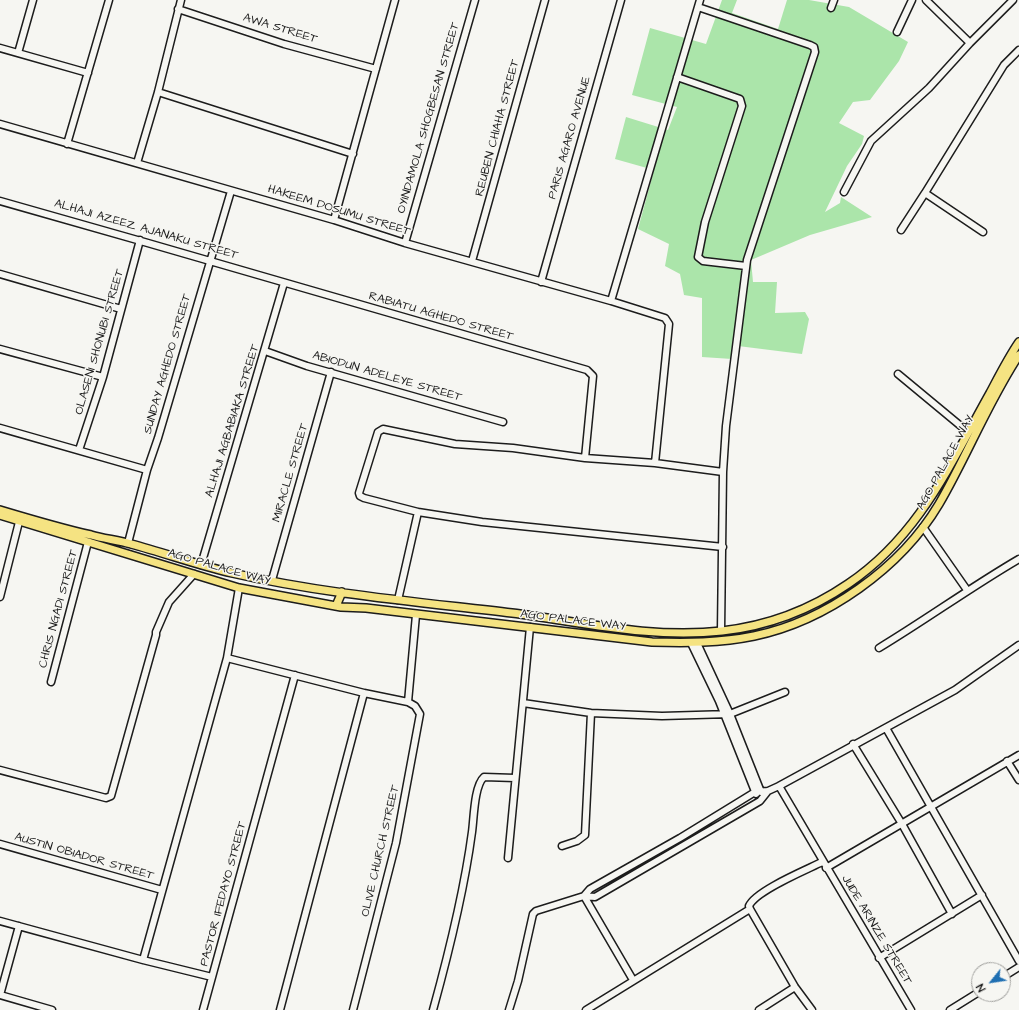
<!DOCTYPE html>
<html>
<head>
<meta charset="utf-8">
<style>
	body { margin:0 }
	#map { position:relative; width:1019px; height:1010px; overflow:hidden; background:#f6f6f2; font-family:"Architects Daughter",sans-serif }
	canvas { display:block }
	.north { position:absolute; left:971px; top:962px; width:40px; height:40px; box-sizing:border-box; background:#f6f6f2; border:1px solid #9f9f9c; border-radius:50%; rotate:240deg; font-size:11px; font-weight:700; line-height:16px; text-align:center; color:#1c1c1c }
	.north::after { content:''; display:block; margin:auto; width:14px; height:18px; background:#1f6fb2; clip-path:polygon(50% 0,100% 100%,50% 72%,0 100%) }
</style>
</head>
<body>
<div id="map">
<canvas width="1019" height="1010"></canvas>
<div class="north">N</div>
</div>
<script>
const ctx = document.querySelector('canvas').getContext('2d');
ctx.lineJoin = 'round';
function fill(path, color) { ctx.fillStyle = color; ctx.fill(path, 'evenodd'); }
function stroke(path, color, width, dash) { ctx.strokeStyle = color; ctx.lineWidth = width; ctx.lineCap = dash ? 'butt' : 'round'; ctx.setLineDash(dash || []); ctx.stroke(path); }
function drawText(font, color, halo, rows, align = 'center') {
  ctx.font = font + ' "Architects Daughter",sans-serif'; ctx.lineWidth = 3; ctx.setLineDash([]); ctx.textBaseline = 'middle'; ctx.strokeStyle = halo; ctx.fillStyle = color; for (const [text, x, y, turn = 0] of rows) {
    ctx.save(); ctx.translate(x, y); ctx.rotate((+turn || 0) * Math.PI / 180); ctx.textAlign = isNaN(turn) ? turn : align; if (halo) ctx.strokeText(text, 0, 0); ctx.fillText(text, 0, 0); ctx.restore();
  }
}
fill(new Path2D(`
	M722,0H737L732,13L778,29L787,0H809L849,7L908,42L899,61L870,100L853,102L839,123L864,136L862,144L847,166L825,212L840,203L841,197L872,217L810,235L751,260L753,282H777L775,313L805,312L809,319L802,354L738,346L732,359L702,357V298L684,295L680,274L665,266L669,244L638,229L654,170L615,159L626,117L668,130L677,107L632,95L650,28L706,44Z`), '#abe5aa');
const minor = new Path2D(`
	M926,0L970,43
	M698,7L810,45L814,47L815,52L747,260L726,426L723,472L721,631
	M831,8L834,0
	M178,9L284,44L376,69
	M897,32L912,0
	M0,48L88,73
	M18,53L33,0
	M677,77L740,99L742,106L705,222L698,257L703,261L746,266
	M158,92L353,154
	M0,124L334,220L405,243L611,301L665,318L669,324L655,463
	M67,144L109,0
	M137,163L158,92L181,0
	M844,192L871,141L929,88L970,43L1013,0
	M925,193L1004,65L1019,50
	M0,201C196,256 391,314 587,370L593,376L585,458
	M334,220L395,0
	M901,230L925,193L983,232
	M405,243L475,0
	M472,261L545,0
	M0,274L121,309
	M541,282L621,0
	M611,301L700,0
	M0,349L103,377
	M265,351L307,366L503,422
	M898,374L968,432
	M0,428L147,470
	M79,450L103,377L140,240
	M923,527L967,590
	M128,543L147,470L158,438L231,191
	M723,547L482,522L418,512L364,498L360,496L359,493L378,432L383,429L455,444L513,448L585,458L655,463L723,472
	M201,565L284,283
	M272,580L331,372
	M0,597L20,518
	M398,600L418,512
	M691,643L719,701L756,794
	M697,643L730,714L761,792
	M879,648C927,619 971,587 1019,559
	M227,658L364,693L408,702L415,706L420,714L396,843L353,1010
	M51,682L88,542
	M408,702L416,615
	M523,703L591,713L662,716L730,714L785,692
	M886,728L1019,961
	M853,744L902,824L952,914
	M1007,761L1019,780
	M0,770L106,798L111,796L156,635V632L169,602L194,574
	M779,786L955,690L1019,645
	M0,844L162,890
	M562,846L577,841L585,835L591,713
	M508,858L530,627
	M826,868L1019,755
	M584,896L590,889L680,838L755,792L768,791L779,786L911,1010
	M584,896L633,980
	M750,909L795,987L812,1010
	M0,921L143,960L212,977
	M879,958L982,895
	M143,960L227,658L239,588
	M1003,977L1019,967
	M0,995L19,926
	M0,995L52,1010
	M203,1010L295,675
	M280,1010L364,693
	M433,1010C449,952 464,892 472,832C474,818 474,786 484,777L515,778
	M509,1010L518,981L533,914L536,911L584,896L595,897L760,801L768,791
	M586,1010L750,909L749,906C755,891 806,870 822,862
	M759,1010L795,987
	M950,1010L979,992`);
const major = new Path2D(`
	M0,510C30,519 60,528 91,535C104,539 118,540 131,544C165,553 198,565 232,573C324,594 419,602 512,613C582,622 651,639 722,631C767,626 810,610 848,584C919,536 949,466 990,393C999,376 1008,358 1019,342
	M0,515L239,588L341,607L366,608L652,642C686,643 720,643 754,636C826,621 901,568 939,504C967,456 988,402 1019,355
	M336,606L342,592`);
stroke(minor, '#1c1c1c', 9);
stroke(major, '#1c1c1c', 10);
stroke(minor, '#f6f6f2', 6);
stroke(major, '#f5e382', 7);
drawText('12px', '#1c1c1c', '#f6f6f2', [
	["AWA STREET",280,29,17],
	["OYINDAMOLA SHOGBESAN STREET",429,118,-74],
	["REUBEN CHIAHA STREET",498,128,-75],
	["PARIS AGARO AVENUE",570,138,-74],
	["HAKEEM DOSUMU STREET",339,211,17],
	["ALHAJI AZEEZ AJANAKU STREET",146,230,16],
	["RABIATU AGHEDO STREET",441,317,16],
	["OLASENI SHONUBI STREET",100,342,-74],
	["SUNDAY AGHEDO STREET",168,364,-74],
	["ABIODUN ADELEYE STREET",387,377,16],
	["ALHAJI AGBABIAKA STREET",233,421,-73],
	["AGO PALACE WAY",946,463,-61],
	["MIRACLE STREET",291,473,-74],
	["AGO PALACE WAY",219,568,16],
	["CHRIS NGADI STREET",59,609,-75],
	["AGO PALACE WAY",573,621,7],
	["OLIVE CHURCH STREET",381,851,-77],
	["AUSTIN OBIADOR STREET",84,857,16],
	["PASTOR IFEDAYO STREET",224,894,-75],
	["JUDE ARINZE STREET",876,930,59]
]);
</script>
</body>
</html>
